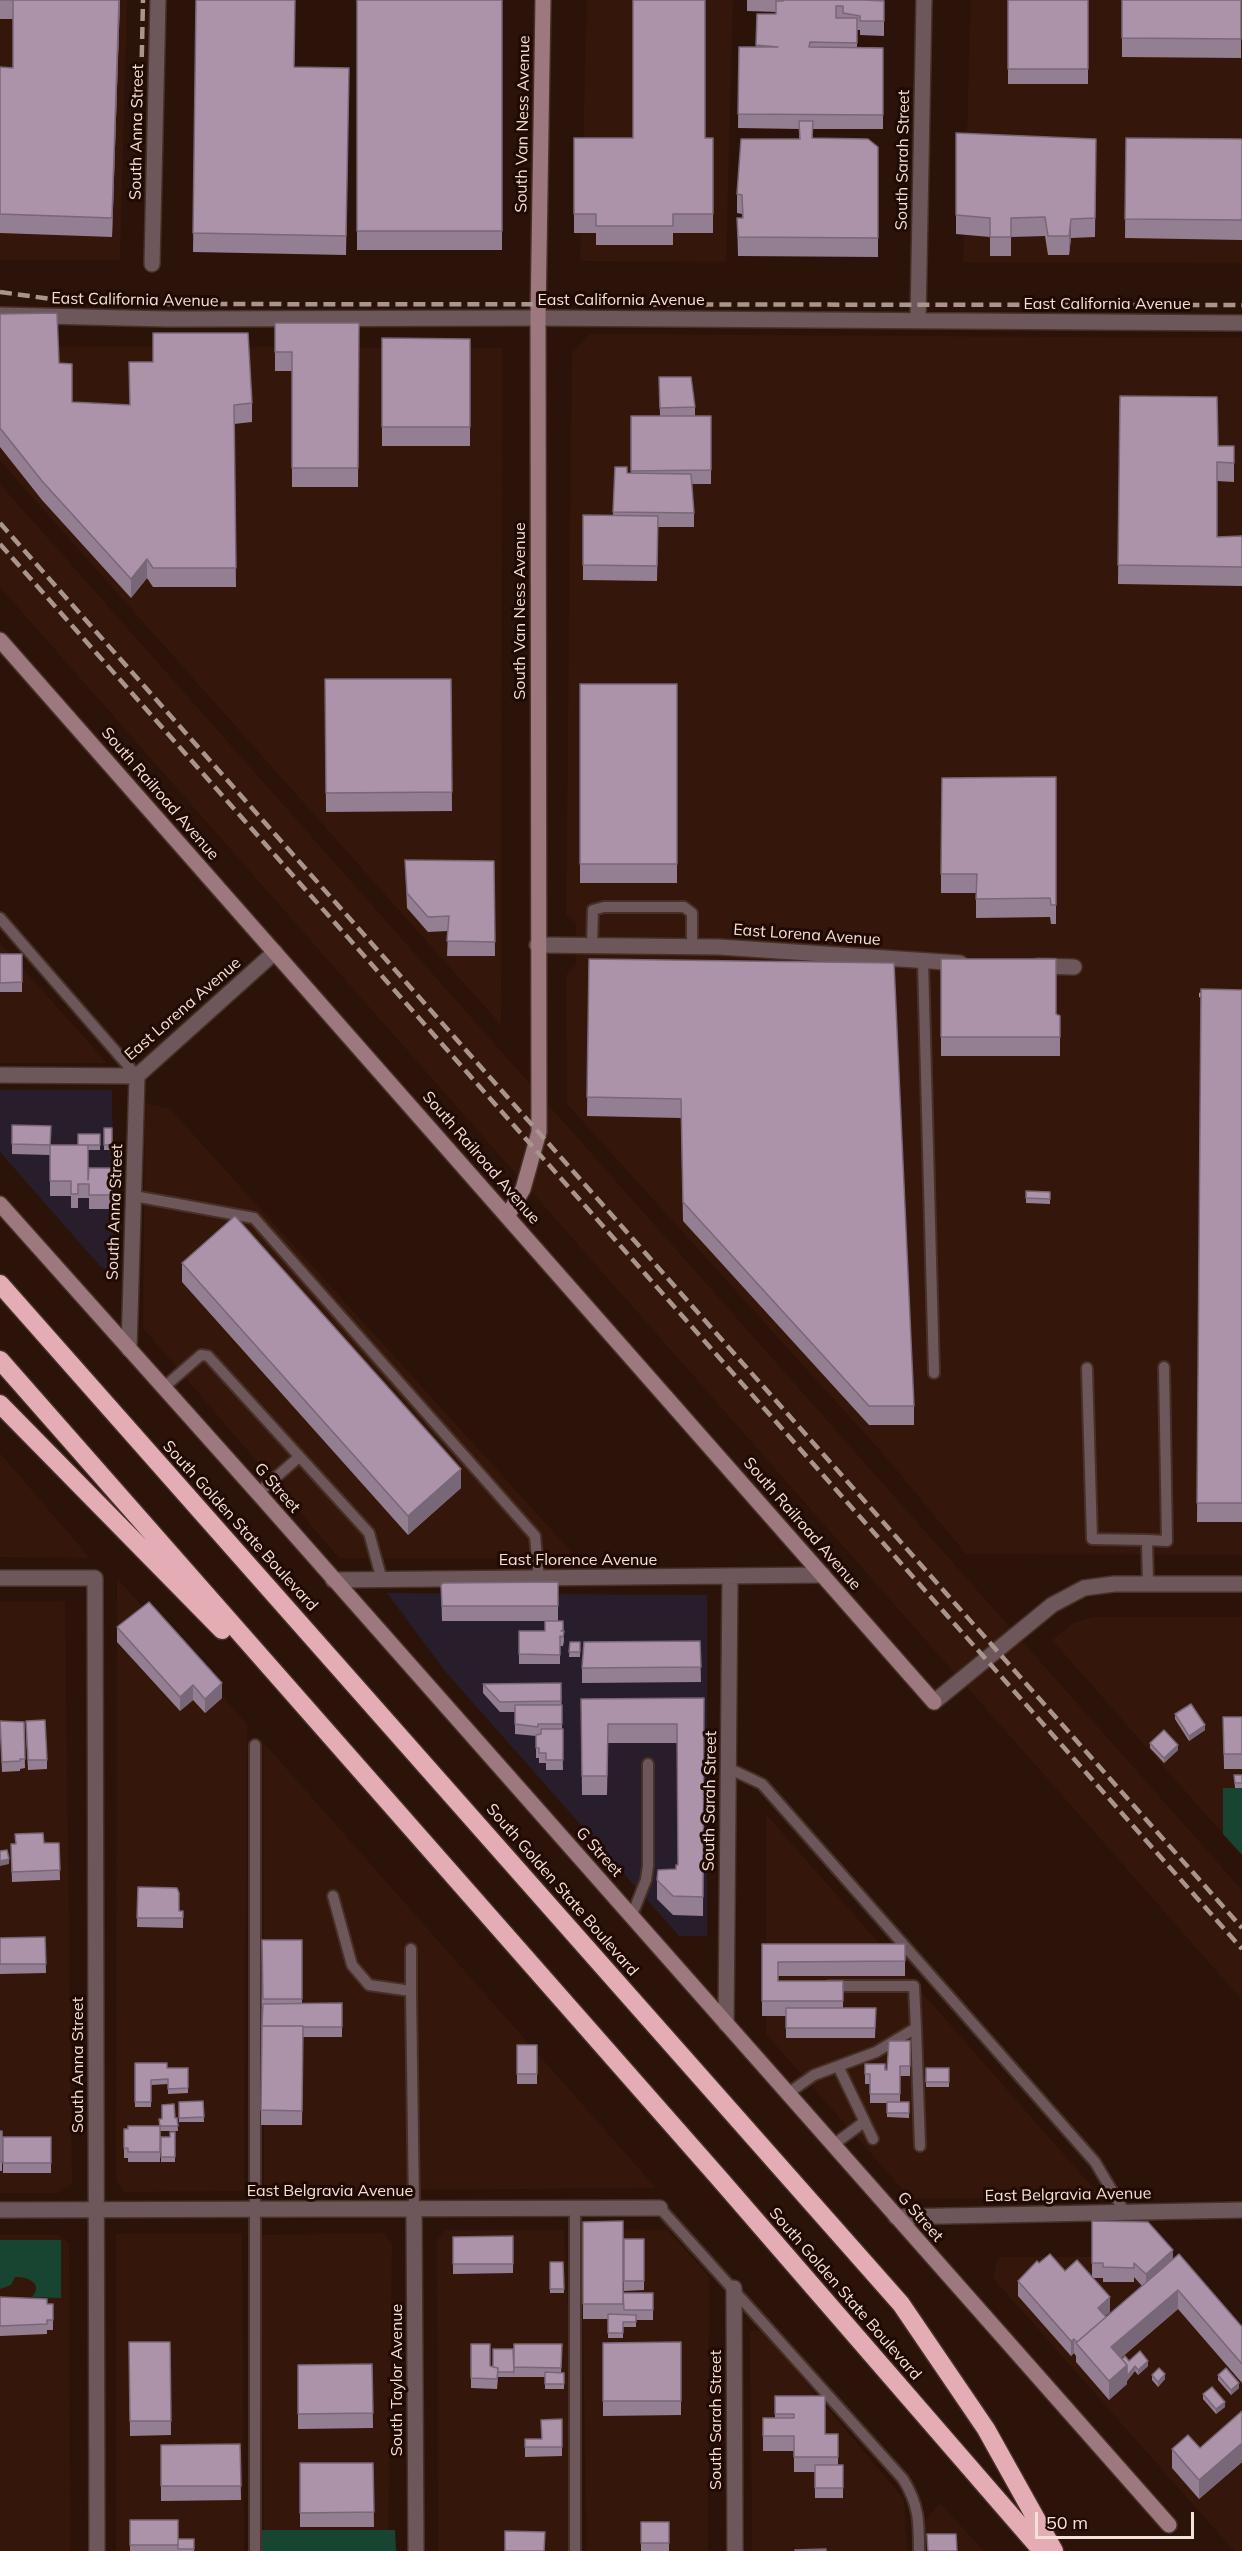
<!DOCTYPE html>
<html>
<head>
<meta charset="utf-8">
<style>
	body { margin:0 }
	#map { position:relative; width:1242px; height:2551px; overflow:hidden; background:#2b130a; font-family:Mulish,sans-serif }
	canvas { display:block }
	.scale { position:absolute; left:1035px; top:2512px; width:159px; height:27px; box-sizing:border-box; border:3px solid #f3e1da; border-top:0; padding-left:8px; font-size:18px; line-height:21px; white-space:nowrap; color:#f3e1da; -webkit-text-stroke:4px #210a03; paint-order:stroke }
</style>
</head>
<body>
<div id="map">
<canvas width="1242" height="2551"></canvas>
<div class="scale">50 m</div>
</div>
<script>
const ctx = document.querySelector('canvas').getContext('2d');
ctx.lineJoin = 'round';
function fill(path, color) { ctx.fillStyle = color; ctx.fill(path, 'evenodd'); }
function stroke(path, color, width, dash) { ctx.strokeStyle = color; ctx.lineWidth = width; ctx.lineCap = dash ? 'butt' : 'round'; ctx.setLineDash(dash || []); ctx.stroke(path); }
function drawText(font, color, halo, rows, align = 'center') {
  ctx.font = font + ' Mulish,sans-serif'; ctx.lineWidth = 6; ctx.setLineDash([]); ctx.textBaseline = 'middle'; ctx.strokeStyle = halo; ctx.fillStyle = color; for (const [text, x, y, turn = 0] of rows) {
    ctx.save(); ctx.translate(x, y); ctx.rotate((+turn || 0) * Math.PI / 180); ctx.textAlign = isNaN(turn) ? turn : align; if (halo) ctx.strokeText(text, 0, 0); ctx.fillText(text, 0, 0); ctx.restore();
  }
}
fill(new Path2D(`
	M0,1090H112L114,1274L101,1267L0,1152Z
	M387,1593L707,1595V1936H679L445,1671Z`), '#281d2b');
fill(new Path2D(`
	M0,0H127L120,260H0Z
	M587,0H733L726,262L580,261Z
	M971,0H1242V263L963,262Z
	M590,334L1242,338V1555L966,1554L885,1456L567,1104L566,975L576,965V923L566,915L572,353Z
	M0,346L502,348L501,1025L0,461Z
	M0,484L1242,1890V2000L0,587Z
	M0,943L18,963L107,1063H0Z
	M145,1103L170,1109L577,1558H339L143,1328Z
	M0,1453L89,1557V1558L0,1557Z
	M117,1578L247,1724L244,2191L125,2192L116,2181Z
	M65,1601L72,2183L59,2193H0V1602Z
	M1093,1617H1242V1788L1223,1789V1834L1052,1640L1073,1623Z
	M263,1742L656,2188L264,2191Z
	M766,1814L1102,2198H910L766,2034Z
	M581,2229L668,2230L709,2277L708,2551H587Z
	M445,2230H564L568,2313V2551H438L437,2240Z
	M383,2233L392,2243L388,2551H264L261,2235Z
	M116,2234H242L244,2551H116Z
	M0,2235H59L69,2244L70,2551H0Z
	M998,2257H1166L1242,2343V2551H1234L993,2278Z
	M750,2331H762L904,2499L907,2551H752Z
	M940,2503L984,2551H925V2521Z`), '#35160a');
fill(new Path2D(`
	M1223,1788H1242V1855L1223,1834Z
	M0,2240H61V2298L32,2297C44,2283 27,2276 15,2277L11,2285L0,2289Z
	M262,2530H395L396,2551H262Z`), '#184531');
const lane = new Path2D(`
	M0,918L137,1076
	M592,946L593,910L604,907H684L692,913V946
	M923,962L934,1373
	M134,1196L254,1218L535,1536L539,1579
	M1087,1368L1092,1539L1147,1540L1148,1584
	M163,1388L201,1355L208,1356L369,1533L382,1580
	M258,1493L299,1457
	M1147,1540L1167,1541L1164,1367
	M728,1768L762,1784L1095,2162L1124,2211
	M333,1896L352,1965L369,1985L411,1991L414,2209
	M632,1915L646,1880L648,1866V1764
	M411,1949V1991
	M916,2028L920,2146
	M838,2066L873,2139
	M787,2094L814,2075L876,2052L916,2028L914,1986H829
	M833,2145L864,2122
	M660,2208L903,2479C919,2505 919,2521 919,2551
	M255,2551V1745
	M575,2551V2208`);
const street = new Path2D(`
	M152,264L158,0
	M0,315L168,319L538,318L1242,323
	M918,320L924,0
	M537,945L719,947L960,963
	M1038,966L1074,967
	M0,1075L137,1076L275,952
	M129,1349L137,1076
	M0,1578H95L97,2551
	M333,1580L823,1575
	M934,1702L1052,1605L1084,1588L1114,1584H1242
	M726,2024L730,1578
	M414,2209L416,2551
	M0,2210L660,2208
	M896,2217L1242,2210
	M734,2288L735,2551`);
const secondary = new Path2D(`
	M0,640L934,1702
	M0,1204L258,1493L1169,2525
	M508,1215L523,1189L539,1132L538,318L543,0`);
const highway = new Path2D(`
	M0,1284L901,2304L986,2429L1054,2551
	M0,1360L719,2178L1042,2551
	M0,1404L222,1630`);
stroke(lane, '#473027', 14);
stroke(street, '#473027', 18);
stroke(secondary, '#473027', 18);
stroke(highway, '#473027', 21);
stroke(lane, '#6d575a', 10);
stroke(street, '#6d575a', 15);
stroke(secondary, '#9d797f', 15);
stroke(highway, '#e4acb5', 18);
stroke(new Path2D(`
	M141,93L143,0
	M0,292L51,299L151,304L1242,305
	M0,523L1242,1928
	M0,544L1242,1949
	M1199,995H1242`), '#a9958d', 4.5, [12, 6]);
fill(new Path2D(`
	M0,0H120L112,237L0,233V67L13,68V19H0Z
	M196,0L294,67L349,68L346,255L193,252Z
	M357,0H502V250H357Z
	M747,0H884V36L860,35V30H857V47L883,48V129H813V138L878,147V257L738,256L737,218H742V214L737,213V194L799,139V129L738,128L739,47H756L757,14H776V12L747,11Z
	M1008,0H1088V84H1008Z
	M1122,0H1241V58L1122,57Z
	M956,133L1096,139L1095,237L1071,238L1069,255H1048L1045,236L1011,237V256H990V237L956,234Z
	M574,138H713V233H673V245H596V233H574Z
	M1126,138L1242,139V240L1125,238Z
	M0,314L59,363L72,402L130,405L129,362L252,403V422L234,424L236,587H153L147,578L131,598L42,500L0,447Z
	M275,323H359L358,487H292V371H275Z
	M382,338L470,339V446H382Z
	M659,377L695,407V416H711V484H692L694,513V527H658L657,581L583,580V515H613L615,467L627,473H631V416H660Z
	M1120,396L1218,446H1234V482L1217,481V537L1242,536V586L1118,584Z
	M325,679H451L452,811L326,812Z
	M580,684H677V883H580Z
	M1056,777V924H1051L1050,917L976,918V893H941V874Z
	M405,860L494,861L495,956H447L448,931L428,932L407,908Z
	M0,954H22V992H0Z
	M589,959L914,1406V1425H869L683,1221L681,1118L587,1116Z
	M941,959L1060,1016V1056H941Z
	M1201,989L1242,990V1522H1197Z
	M12,1125L50,1145H78L100,1134V1150H88V1179L112,1168V1209H89V1198H78V1208H71V1196H50V1155L12,1154Z
	M104,1128H112V1150H104Z
	M1050,1192V1204L1026,1203V1198Z
	M182,1263L461,1488L408,1535L182,1282Z
	M558,1582V1621H442L441,1585Z
	M563,1621L564,1641L563,1646H560V1664H519V1631H545Z
	M117,1627L222,1698L205,1713L193,1700L180,1711L117,1642Z
	M700,1641L701,1682L582,1683V1668Z
	M570,1642H580V1657H569Z
	M561,1683L563,1770H546V1763H539V1758H536V1736L515,1734V1712H500L483,1693V1684Z
	M704,1698L703,1916L673,1915L657,1899V1880L676,1869L678,1865L677,1743H608L607,1795H582L581,1699Z
	M1175,1714L1205,1730L1189,1741L1175,1719Z
	M1223,1717H1242V1769H1224Z
	M0,1721L24,1722L25,1768L20,1769V1771L2,1772Z
	M26,1731L47,1760V1769L28,1770Z
	M1150,1743L1178,1750L1164,1763L1150,1748Z
	M1234,1775H1242V1788H1235Z
	M44,1843H59L60,1880L12,1882L11,1844Z
	M138,1887L179,1911H183V1928L137,1927Z
	M45,1937L46,1973L0,1974V1938Z
	M262,1940H302V2004L342,2003V2037H303L302,2125H261Z
	M762,1944H905V1976H778V1981H843V2008H876L875,2038H786V2016H762Z
	M910,2041V2076H900V2102H909V2118L887,2117V2103H870V2084H865V2064L887,2070Z
	M517,2045H537V2084H517Z
	M135,2063L167,2068H188V2093L168,2094V2084L151,2085V2107H135Z
	M926,2068H949V2087H926Z
	M203,2101L204,2122H179V2102Z
	M175,2118H177L178,2131H160V2162H128V2158H124V2129L159,2126Z
	M0,2131H2V2171H0Z
	M175,2132V2162H161V2137H170Z
	M3,2137H51V2173H3Z
	M623,2221V2315V2293H653V2320H636V2327H623V2338H608V2319H583V2222Z
	M1092,2221L1173,2259L1242,2327V2383L1178,2309L1121,2358L1148,2366L1138,2375L1135,2371L1127,2381V2384L1109,2400L1076,2362V2356L1074,2353L1071,2356L1018,2296V2281L1039,2263L1065,2271L1092,2277ZM1134,2277L1142,2286L1106,2317L1105,2316L1110,2312L1093,2278H1103V2282H1134Z
	M513,2236V2273L453,2274V2237Z
	M624,2239H644V2290L624,2291Z
	M550,2262H563L564,2293H550Z
	M0,2297L47,2304H53V2330H47V2334L0,2336Z
	M129,2342H170L171,2435L130,2436Z
	M681,2342V2415L603,2416V2343Z
	M471,2344L490,2366L493,2367L513,2349L514,2377H498L497,2389L471,2388Z
	M514,2344H562L561,2373H564V2389H545V2377H514Z
	M372,2364L373,2428L298,2429V2365Z
	M1152,2375L1165,2379L1158,2387L1152,2380Z
	M1218,2375L1239,2388L1231,2395L1218,2380Z
	M1203,2394L1225,2407L1216,2414L1203,2399Z
	M775,2396L825,2434H838V2465H843V2498H815V2472H794V2451H763V2418H775Z
	M1242,2411V2462L1199,2499L1172,2468V2449L1200,2448Z
	M562,2419V2456L525,2457V2439H542Z
	M240,2444L241,2500L161,2501V2445Z
	M300,2463H373L374,2527H300Z
	M130,2520H178V2551H130Z
	M641,2522H669V2551H641Z
	M178,2539H194V2551H178Z`), '#947e92');
fill(new Path2D(`
	M119,0H120L112,237V218Z
	M1071,219V238L1069,255V236Z
	M147,559V578L131,598V579Z
	M461,1469V1488L408,1535V1516Z
	M222,1683V1698L205,1713V1699Z
	M193,1685V1700L180,1711V1697Z
	M1205,1725V1730L1189,1741V1736Z
	M1178,1745V1750L1164,1763V1758Z
	M9,1859V1864L0,1866V1861Z
	M1173,2250V2265L1146,2289V2274Z
	M1178,2290V2309L1111,2366V2347Z
	M1110,2297V2312L1098,2322V2308Z
	M1074,2339V2353L1071,2356V2341Z
	M1148,2361V2366L1138,2375V2370Z
	M1127,2365L1135,2366V2371L1127,2381V2384L1109,2400V2381Z
	M1165,2374V2379L1158,2387V2382Z
	M1239,2383V2388L1231,2395V2390Z
	M1225,2402V2407L1216,2414V2409Z
	M1242,2443V2462L1199,2499V2480Z`), '#786777');
const building = new Path2D(`
	M0,0H119L112,218L0,214V67L13,68V0Z
	M196,0H295L294,67L349,68L346,236L193,233Z
	M357,0H502V231H357Z
	M633,0H705V138H713V214H673V226H596V214H574V138H633Z
	M783,0H864L884,1V21H860V16L843,13V6H836V18H857V43L810,42L809,47L883,48V115L738,114L739,47H778L756,45L757,14H776V1H783Z
	M1008,0H1088V69H1008Z
	M1122,0H1241V39L1122,38Z
	M799,121H813L812,138L868,139L878,147V238L738,237L737,218H743L742,195L737,194L741,139H800Z
	M956,133L1096,139L1095,218L1071,219L1069,236H1048L1045,217L1011,218V237H990V218L956,215Z
	M1126,138L1242,139V220L1125,219Z
	M57,313L59,363L72,364V402L130,405L129,362H153V333H248L252,403L234,405L236,568H153L147,559L131,579L42,481L0,428V314Z
	M275,323H359L358,468H292V352H275Z
	M382,338L470,339V427H382Z
	M659,377H691L695,407L660,408Z
	M1120,396L1217,397L1218,446H1234V463L1217,462V537L1242,536V567L1118,565Z
	M631,416H711V470L631,471Z
	M615,467H627V473L691,474L694,513L613,512Z
	M583,515L658,516L657,566L583,565Z
	M325,679H451L452,792L326,793Z
	M580,684H677V864H580Z
	M1056,777V905H1051L1050,898L976,899L977,874H941L942,778Z
	M405,860L494,861L495,942L447,941L449,916L428,917L407,893Z
	M0,954H22V982L0,983Z
	M589,959L894,963L914,1406H869L683,1202L681,1099L587,1097Z
	M941,959H1056V1014L1060,1016V1037H941Z
	M1201,989L1242,990V1503H1197Z
	M12,1125L51,1126L50,1145L12,1144Z
	M104,1128H112V1145H104Z
	M78,1134H100V1145H78Z
	M50,1145H88V1180L89,1168H112V1195H89V1184H78V1194H71V1181H50Z
	M1026,1191L1050,1192V1199L1026,1198Z
	M235,1216L461,1469L408,1516L182,1263Z
	M558,1582V1606H442L441,1585L443,1583Z
	M149,1602L222,1683L205,1699L193,1685L180,1697L117,1627Z
	M545,1621H563V1630L561,1631H564L563,1637L560,1636V1655L519,1654V1631H545Z
	M700,1641L701,1667L582,1668L584,1642Z
	M570,1642H580V1652H569Z
	M561,1683V1701L500,1702L483,1684Z
	M704,1698L703,1897L673,1896L657,1880L658,1870L676,1869V1865H678L677,1724H608L607,1776H582L581,1699Z
	M1191,1704L1205,1725L1189,1736L1175,1714Z
	M515,1705H562V1724H538V1727L515,1724Z
	M1223,1717H1242V1754H1224Z
	M45,1720L47,1760H28L26,1721Z
	M0,1721L24,1722L25,1759H20V1761L2,1762Z
	M541,1729H563V1760H546V1753H539V1748H536V1735L541,1734Z
	M1164,1730L1178,1745L1164,1758L1150,1743Z
	M1234,1775H1242V1783H1235Z
	M43,1833L44,1843H59L60,1870L12,1872L11,1844H16L15,1834Z
	M7,1850L9,1859L0,1861V1851Z
	M138,1887L177,1888L179,1893V1911H183V1918H137Z
	M45,1937L46,1964H0V1938Z
	M262,1940H302V1999H263Z
	M762,1944H905V1961L778,1962V1981H843V2001H762Z
	M342,2003V2027H303V2026H262L263,2004Z
	M786,2008H876L875,2028H786Z
	M262,2026H303L302,2111L261,2110Z
	M889,2041H910V2066H900V2094H870V2074H865V2064H885V2070H887Z
	M517,2045H537V2074H517Z
	M135,2063H167V2068H188V2088L168,2089V2079L151,2080V2102H135Z
	M926,2068H949V2082H926Z
	M203,2101L204,2117L179,2118V2102Z
	M887,2102H909V2113H887Z
	M174,2104L175,2118H177L178,2126H160L159,2119H162V2105Z
	M128,2126H160V2152H128V2148H124V2129H128Z
	M0,2131H2V2162H0Z
	M170,2132H175V2157H161V2137H170Z
	M3,2137H51V2163H3Z
	M623,2221V2304H583V2222Z
	M1092,2221L1148,2222L1173,2250L1146,2274L1134,2263V2268L1103,2267V2263H1092Z
	M513,2236V2264H453V2237Z
	M624,2239H644V2281H624Z
	M1050,2254L1065,2271L1077,2260L1110,2297L1098,2308L1106,2317L1077,2342L1074,2339L1071,2341L1018,2281L1037,2261L1039,2263Z
	M1179,2254L1242,2327V2364L1178,2290L1111,2347L1127,2365L1109,2381L1076,2343Z
	M550,2262H563L564,2289H550Z
	M623,2293H653V2310H624Z
	M0,2297L47,2299V2304H53V2320H47V2324L0,2326Z
	M608,2314L636,2315V2322H623V2333H608Z
	M129,2342H170L171,2421H130Z
	M681,2342V2401H603V2343Z
	M471,2344H490V2366L498,2368L497,2379L471,2378Z
	M514,2344H562L561,2368L514,2367Z
	M493,2349H513L514,2372H498V2368L493,2367Z
	M1140,2351L1148,2361L1138,2370L1135,2366L1127,2376V2365L1122,2359L1125,2356L1129,2361Z
	M372,2364L373,2413L298,2414V2365Z
	M1159,2368L1165,2374L1158,2382L1152,2375Z
	M1226,2368L1239,2383L1231,2390L1218,2375Z
	M545,2372L564,2373V2384H545Z
	M1212,2387L1225,2402L1216,2409L1203,2394Z
	M775,2396H825V2434H838V2457H794V2436H763V2418H794V2414H775Z
	M1242,2411V2443L1199,2480L1172,2449L1188,2435L1200,2448Z
	M562,2419V2447H525V2439H542L541,2420Z
	M240,2444L241,2486H161V2445Z
	M300,2463H373L374,2512L300,2513Z
	M815,2465H843V2488H815Z
	M130,2520H178V2545H130Z
	M641,2522H669V2543H641Z
	M505,2531L545,2532L544,2551H505Z
	M927,2534H956L957,2551H928Z
	M178,2539H194V2549H178Z
	M826,2549V2551H795V2550Z`);
fill(building, '#ac93aa');
stroke(building, '#786777', 1.5);
drawText('16px', '#f3e1da', '#210a03', [
	["South Van Ness Avenue",523,124,-89],
	["South Anna Street",137,132,-89],
	["South Sarah Street",903,160,-89],
	["East California Avenue",135,300,1],
	["East California Avenue",621,300],
	["East California Avenue",1107,304],
	["South Van Ness Avenue",520,611,-90],
	["South Railroad Avenue",160,794,49],
	["East Lorena Avenue",807,935,4],
	["East Lorena Avenue",183,1009,-41],
	["South Railroad Avenue",481,1158,49],
	["South Anna Street",115,1212,-88],
	["G Street",277,1488,49],
	["South Railroad Avenue",802,1524,49],
	["South Golden State Boulevard",240,1526,48],
	["East Florence Avenue",578,1560],
	["South Sarah Street",710,1801,-89],
	["G Street",599,1852,48],
	["South Golden State Boulevard",562,1890,49],
	["South Anna Street",78,2065,-90],
	["East Belgravia Avenue",330,2191],
	["East Belgravia Avenue",1068,2195,-1],
	["G Street",920,2217,49],
	["South Golden State Boulevard",845,2294,49],
	["South Taylor Avenue",397,2380,-90],
	["South Sarah Street",716,2420,-90]
]);
</script>
</body>
</html>
